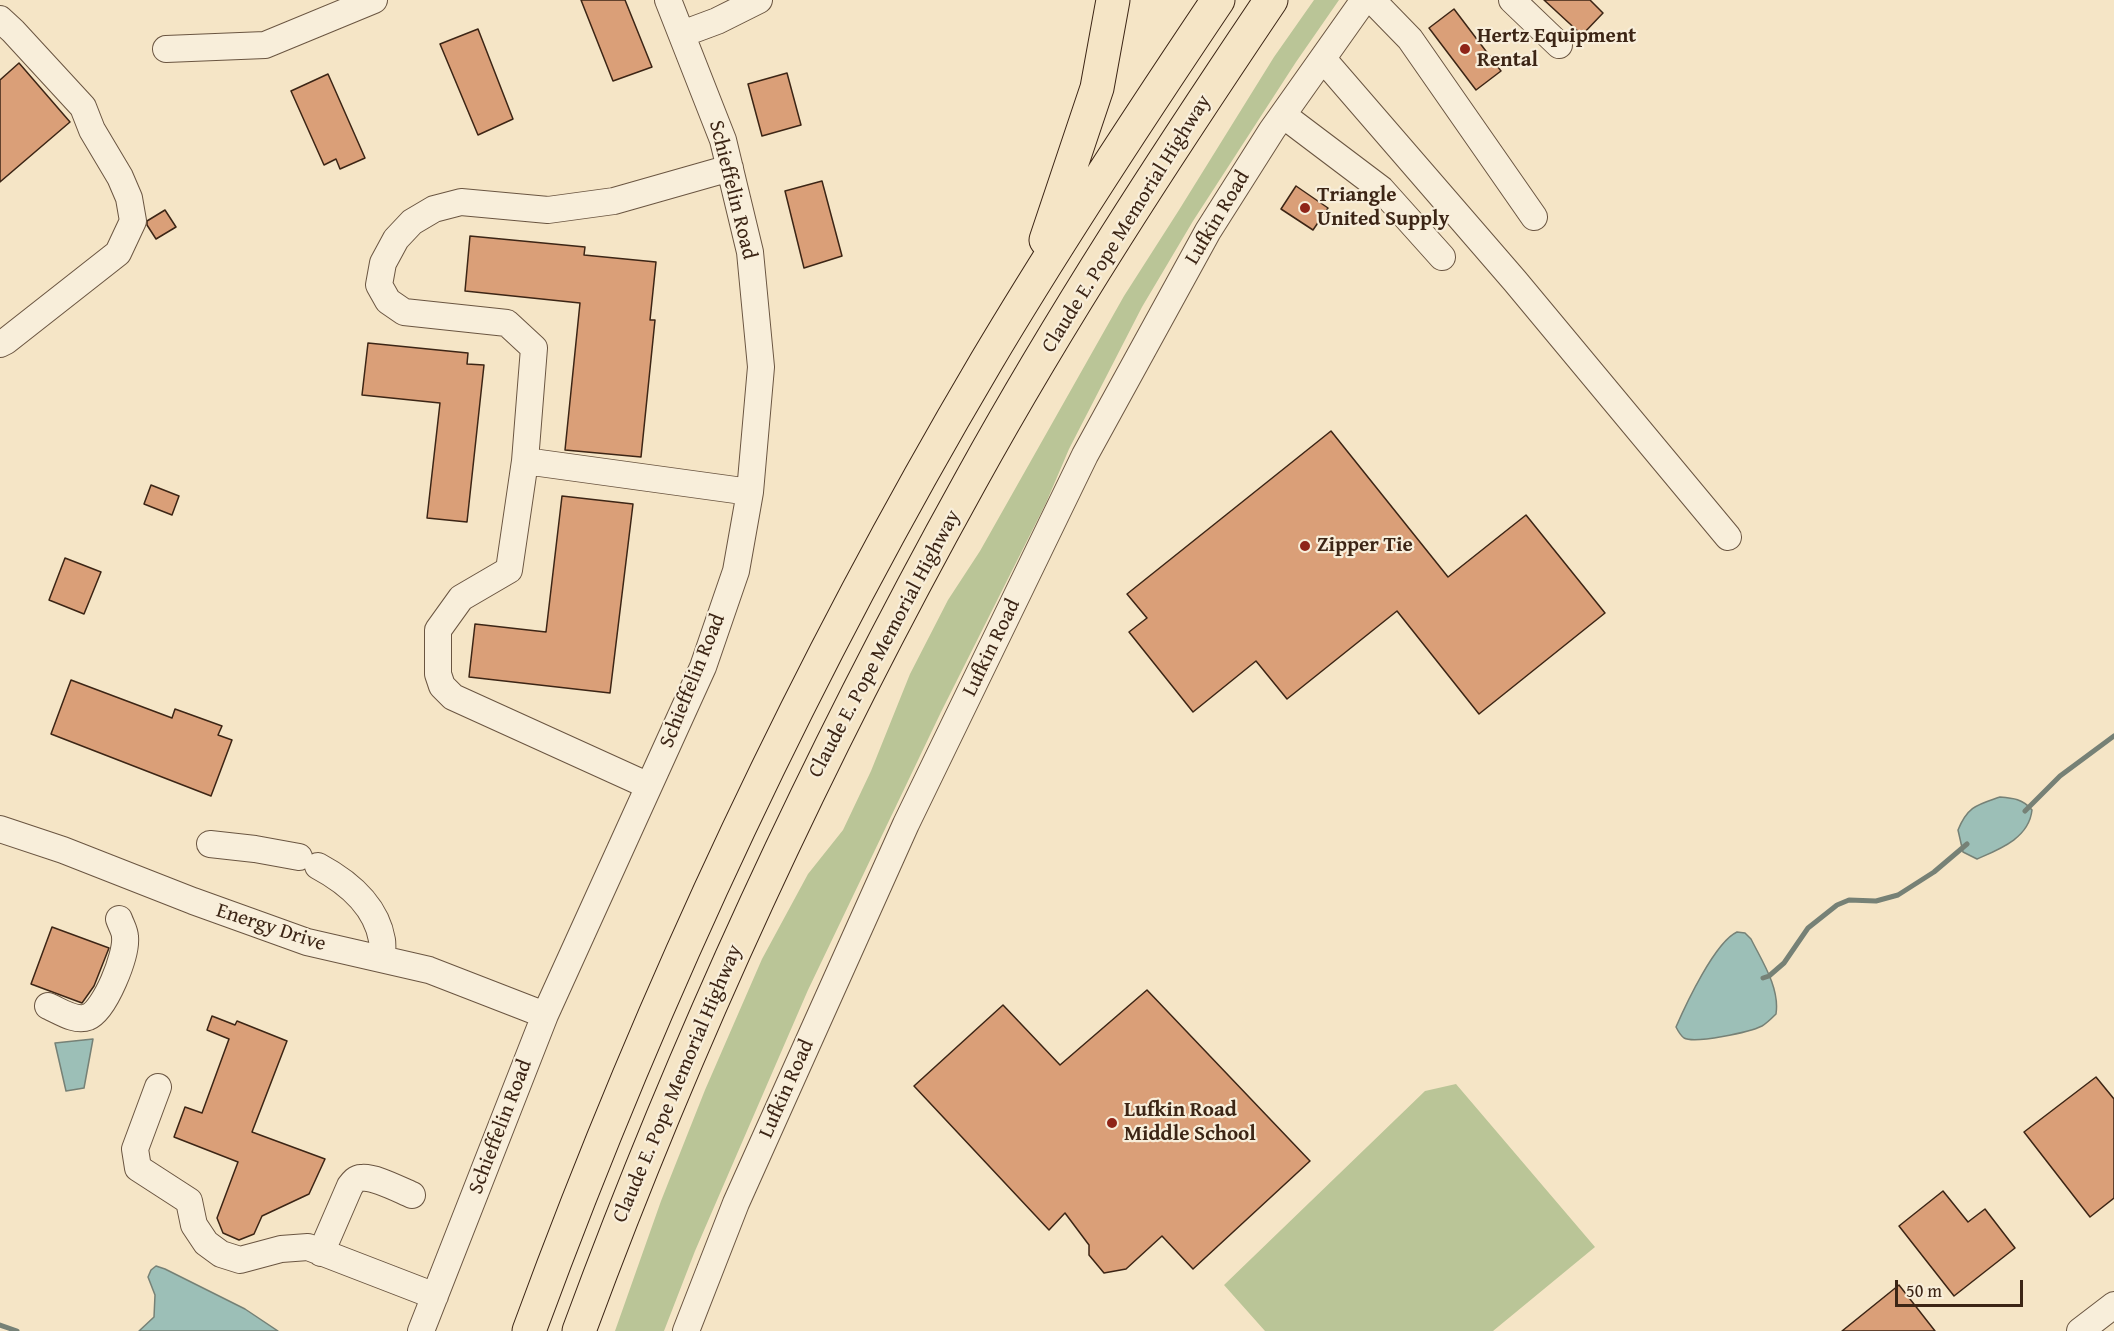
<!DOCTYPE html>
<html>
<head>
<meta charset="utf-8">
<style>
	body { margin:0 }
	#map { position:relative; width:2114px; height:1331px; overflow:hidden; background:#f5e5c6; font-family:"Gentium Book Plus",serif }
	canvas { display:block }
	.scale { position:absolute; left:1895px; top:1280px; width:128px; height:27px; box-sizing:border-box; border:3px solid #3c2515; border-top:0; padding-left:8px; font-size:18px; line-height:21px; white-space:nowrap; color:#3c2515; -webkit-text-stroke:4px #f8eeda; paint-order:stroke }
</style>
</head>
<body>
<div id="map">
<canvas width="2114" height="1331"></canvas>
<div class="scale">50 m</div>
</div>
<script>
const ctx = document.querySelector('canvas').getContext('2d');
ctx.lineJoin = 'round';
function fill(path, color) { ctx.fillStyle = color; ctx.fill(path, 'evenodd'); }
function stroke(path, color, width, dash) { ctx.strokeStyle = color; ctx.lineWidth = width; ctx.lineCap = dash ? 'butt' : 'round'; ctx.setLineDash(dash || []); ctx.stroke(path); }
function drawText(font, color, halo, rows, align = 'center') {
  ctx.font = font + ' "Gentium Book Plus",serif'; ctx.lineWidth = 4.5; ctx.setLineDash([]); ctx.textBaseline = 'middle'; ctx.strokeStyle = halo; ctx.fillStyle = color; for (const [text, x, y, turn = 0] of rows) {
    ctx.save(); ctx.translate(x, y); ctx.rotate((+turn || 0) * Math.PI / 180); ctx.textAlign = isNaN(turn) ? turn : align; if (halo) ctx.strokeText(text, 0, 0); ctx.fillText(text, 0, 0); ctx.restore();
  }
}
fill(new Path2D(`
	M1314,0H1339L1296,62L1193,221L1142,307L1069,449L1046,503L941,712L808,990L695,1251L664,1331H615L661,1201L705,1090L762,959L808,874L843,830L871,771L910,674L948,600L980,551L1124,296L1179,210L1274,57Z
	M1456,1084L1595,1247L1493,1331H1265L1224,1285L1425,1091Z`), '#bac597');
const water = new Path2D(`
	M2000,797C2013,798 2023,799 2032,810C2029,838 2000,849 1977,859L1963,852L1958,830C1968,806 1977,805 2000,797Z
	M1737,932L1745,933L1751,939C1762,961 1780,988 1776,1014C1772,1018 1767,1023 1762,1026C1750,1032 1695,1044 1684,1038C1680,1035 1678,1031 1676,1027C1686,1004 1715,942 1737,932Z
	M93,1039L84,1088L66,1091L55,1043Z
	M156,1266L165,1269L245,1309L278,1331H139L154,1317L155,1295L148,1277L151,1270Z`);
fill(water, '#9cbfb7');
stroke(water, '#768176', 1.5);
stroke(new Path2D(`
	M2025,811L2060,776L2114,736
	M1763,978L1769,976L1784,963L1808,928L1837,905L1849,900L1876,901L1898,895L1934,872L1967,844
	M0,1325L17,1331`), '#768176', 5);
const building = new Path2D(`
	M581,0H625L652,67L613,81Z
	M1544,0H1590L1603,13L1582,35Z
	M1454,9L1501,71L1476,90L1429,28Z
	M478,29L513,119L478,135L440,44Z
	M19,63L70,122L0,182V80Z
	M787,73L801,125L762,136L748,84Z
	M328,74L365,158L340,169L336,159L324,165L291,91Z
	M822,181L842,256L804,268L785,191Z
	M1296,186L1328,208L1313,230L1281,209Z
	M165,210L176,227L156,239L147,225V221Z
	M470,236L585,247L584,255L656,262L650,320H655L641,457L565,450L580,303L465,291Z
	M368,343L468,353L467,364L484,365L467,522L427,518L440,403L362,395Z
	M1331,431L1448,577L1526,515L1605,613L1479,714L1397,611L1287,699L1256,661L1193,712L1129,632L1147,618L1127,594Z
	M151,485L179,496L172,515L144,504Z
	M562,496L633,504L610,693L469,677L475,624L546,632Z
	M65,558L101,572L84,614L49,600Z
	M71,680L172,718L175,709L222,726L218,735L232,740L211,796L51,734Z
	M52,927L109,948L94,986L82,1003L31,984Z
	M1147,990L1310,1161L1193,1269L1162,1236L1126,1269L1104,1273L1089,1255V1245L1065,1213L1049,1230L914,1086L1003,1005L1060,1065Z
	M212,1016L235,1025L237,1021L287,1041L252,1132L325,1159L309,1194L262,1216L254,1234L239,1240L223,1233L217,1218L238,1162L174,1137L185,1107L202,1113L229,1039L207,1030Z
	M2096,1077L2114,1099V1198L2090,1217L2024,1132Z
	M1943,1191L1968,1222L1985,1209L2015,1248L1954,1296L1899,1226Z
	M1899,1285L1935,1331H1842Z`);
fill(building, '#da9f78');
stroke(building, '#3c2515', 1.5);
const minor = new Path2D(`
	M1372,0L1410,39L1534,217
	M1512,0L1559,45
	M0,19L13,31L83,107L92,130L120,177L129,198L133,221L118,253L6,341L0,344
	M682,34L717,21L759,0
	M166,49L265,45L374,0
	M1323,59L1515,281L1728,537
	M1283,115L1381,189L1442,257
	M730,168L614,201L548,210L461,202L434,209L412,222L396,239L383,263L379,285L388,301L404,312L507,323L534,348L525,461L750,492
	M525,461L509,570L461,598L438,630V674L442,686L453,697L649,786
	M0,829L63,850L193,901L307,942L429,970L545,1015
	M210,844L255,849L299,857
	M318,866C346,881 376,905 382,940C383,945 382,953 382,959
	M48,1006C60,1011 75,1022 88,1017C105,1010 127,955 125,937C125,931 121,925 119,919
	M158,1087L135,1149L138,1168L189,1201L194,1225L206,1243L221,1254L240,1260L281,1249L308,1247L435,1296
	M321,1253L350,1186C353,1182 356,1178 361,1178C374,1176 400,1190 412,1195
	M421,1331L545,1015L703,667L736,571L750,492L761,367L750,252L723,140L668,0
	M686,1331L736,1203L906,824L1085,455L1208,231L1272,130L1364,0
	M2080,1331L2114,1305`);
const highway = new Path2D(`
	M1046,240L1097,88L1113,0
	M529,1331C652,996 804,670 986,362C1059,239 1138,119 1218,0
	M579,1331C687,1038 819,754 971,480C1062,315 1166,156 1271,0`);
stroke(minor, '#6a5541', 28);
stroke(highway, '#3c2515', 35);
stroke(minor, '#f8eeda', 26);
stroke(highway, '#f5e5c6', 33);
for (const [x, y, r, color] of [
	[1465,49,6,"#8f2418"],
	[1305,208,6,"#8f2418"],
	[1305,546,6,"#8f2418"],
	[1112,1123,6,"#8f2418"]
]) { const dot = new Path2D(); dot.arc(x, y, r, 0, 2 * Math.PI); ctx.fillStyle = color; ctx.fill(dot); stroke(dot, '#f8eeda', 2); }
drawText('bold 21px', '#3c2515', '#f8eeda', [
	["Hertz Equipment",1477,37],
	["Rental",1477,61],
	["Triangle",1317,196],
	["United Supply",1317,220],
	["Zipper Tie",1317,546],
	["Lufkin Road",1124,1111],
	["Middle School",1124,1135]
], 'left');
drawText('21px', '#3c2515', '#f8eeda', [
	["Schieffelin Road",732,190,76],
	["Lufkin Road",1218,218,-59],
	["Claude E. Pope Memorial Highway",1127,224,-58],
	["Claude E. Pope Memorial Highway",885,644,-62],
	["Lufkin Road",992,648,-64],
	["Schieffelin Road",693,681,-68],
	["Energy Drive",271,928,18],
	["Claude E. Pope Memorial Highway",678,1084,-67],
	["Lufkin Road",787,1089,-66],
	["Schieffelin Road",501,1127,-69]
]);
</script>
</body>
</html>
